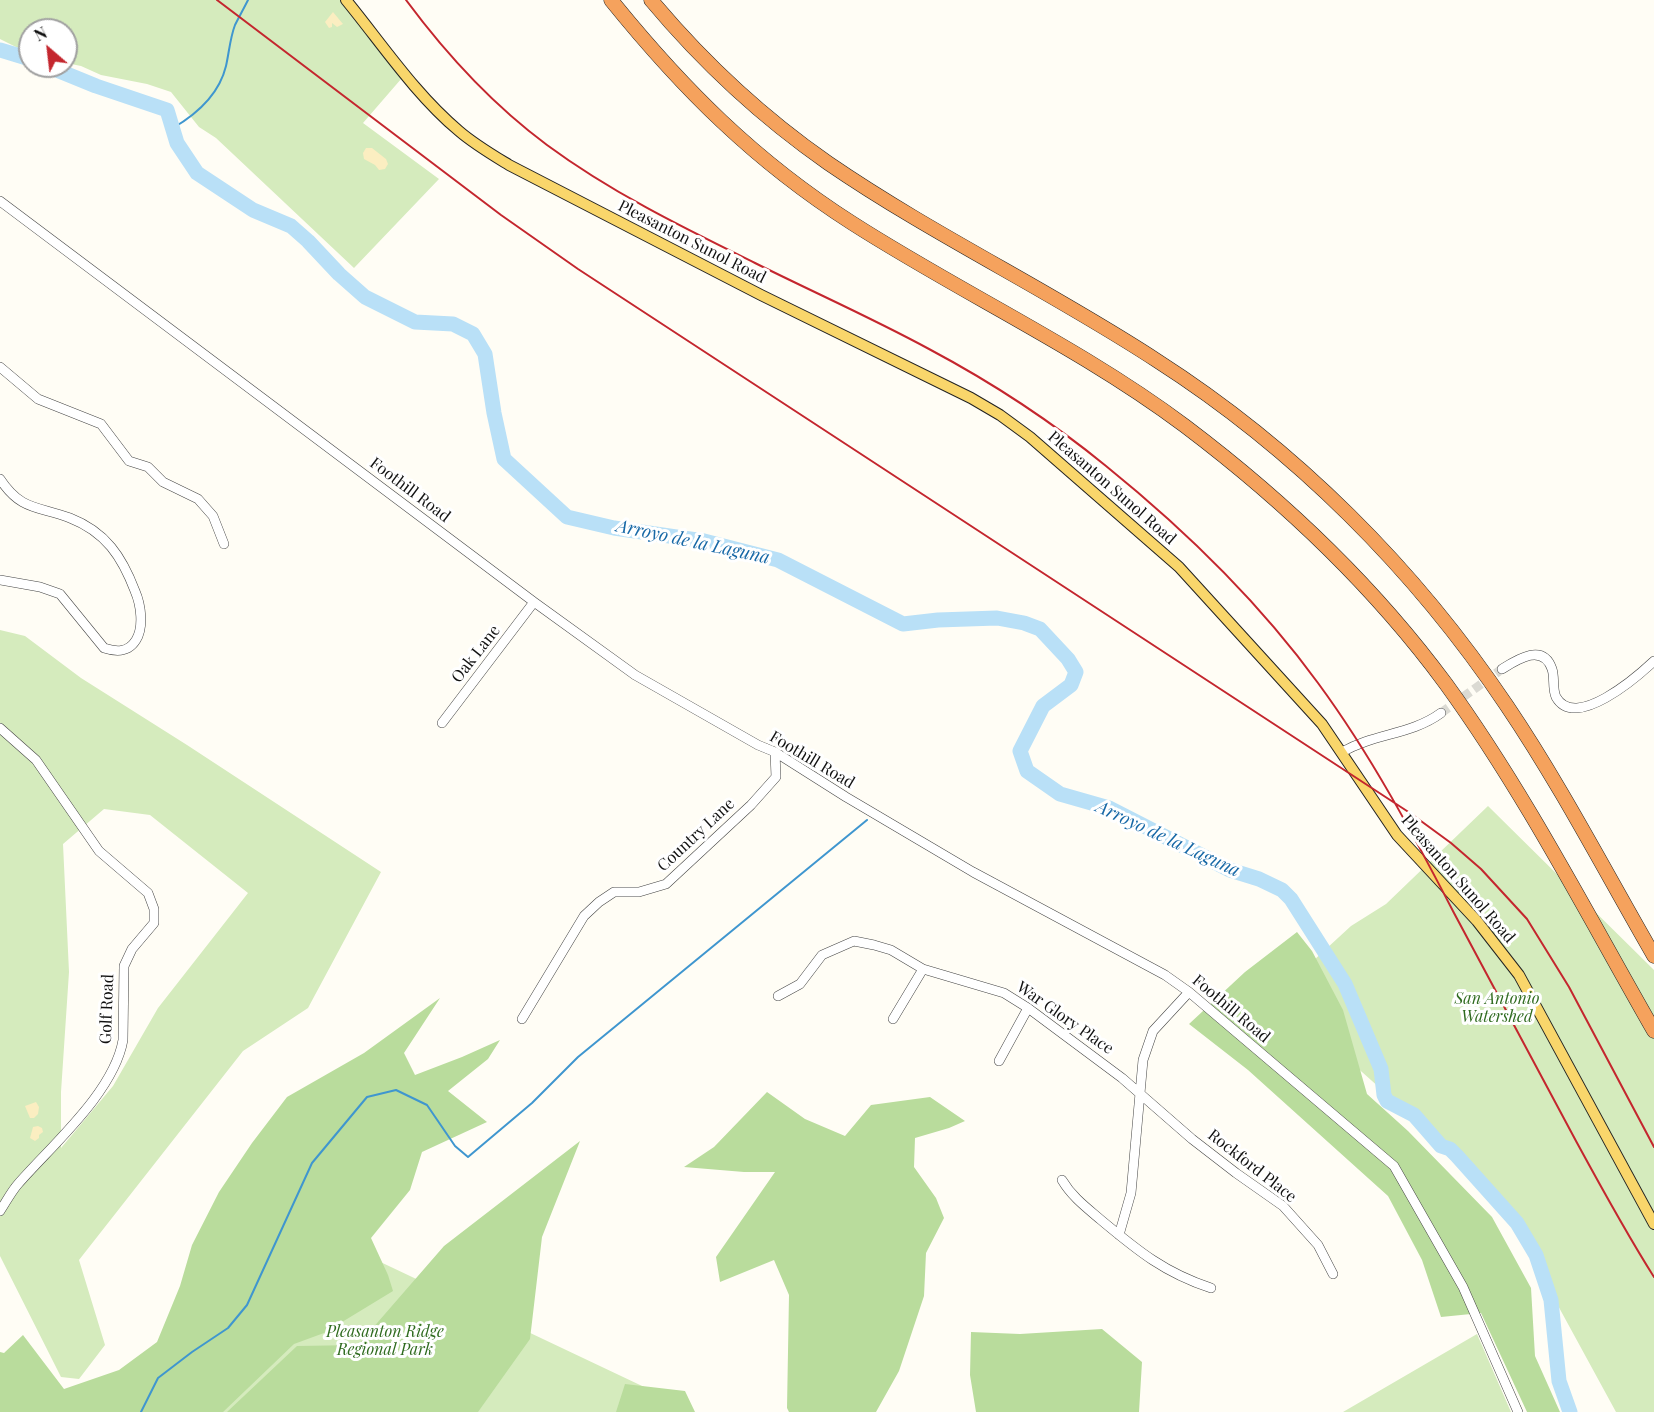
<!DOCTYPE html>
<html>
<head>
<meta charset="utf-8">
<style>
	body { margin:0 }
	#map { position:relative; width:1654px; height:1412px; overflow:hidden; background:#fffdf5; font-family:"Playfair Display",serif }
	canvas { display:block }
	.north { position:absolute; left:18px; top:18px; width:60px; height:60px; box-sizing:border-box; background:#fff; border:2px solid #a0a0a0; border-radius:50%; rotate:332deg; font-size:16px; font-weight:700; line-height:24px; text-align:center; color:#111 }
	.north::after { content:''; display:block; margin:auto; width:21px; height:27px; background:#c4262e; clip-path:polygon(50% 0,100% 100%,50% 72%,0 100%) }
</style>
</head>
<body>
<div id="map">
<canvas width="1654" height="1412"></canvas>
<div class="north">N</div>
</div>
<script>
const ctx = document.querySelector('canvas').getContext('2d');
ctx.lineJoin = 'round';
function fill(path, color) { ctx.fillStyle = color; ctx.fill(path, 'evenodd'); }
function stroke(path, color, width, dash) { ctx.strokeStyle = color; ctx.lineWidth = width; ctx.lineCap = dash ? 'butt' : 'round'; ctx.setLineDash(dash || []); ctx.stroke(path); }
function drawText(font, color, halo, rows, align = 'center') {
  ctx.font = font + ' "Playfair Display",serif'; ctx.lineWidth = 6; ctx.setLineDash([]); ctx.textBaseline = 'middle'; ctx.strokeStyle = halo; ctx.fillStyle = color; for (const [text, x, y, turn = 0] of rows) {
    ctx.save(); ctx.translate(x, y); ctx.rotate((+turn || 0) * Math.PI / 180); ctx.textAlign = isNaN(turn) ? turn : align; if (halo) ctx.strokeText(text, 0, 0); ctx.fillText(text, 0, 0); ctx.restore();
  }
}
fill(new Path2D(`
	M0,0H351L408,71L363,123L439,179L354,268L216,138L199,127L171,92L147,84L101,75L81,66L66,63V30H30V54L0,39Z
	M0,630L25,636L81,678L187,745L381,872L308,1008L243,1051L79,1260L105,1345L79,1379L61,1377L0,1256ZM104,809L150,815L248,893L158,1008L113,1086L61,1148V1092L69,972L63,844Z
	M1488,806L1654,970V1412H1616L1496,1192L1276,995L1351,926L1386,904Z
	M372,1258L659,1394L670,1412H209Z
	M1477,1334L1511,1412H1343Z`), '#d5ebbd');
fill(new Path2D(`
	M1297,932L1312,951L1343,1010L1367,1094L1408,1131L1492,1217L1531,1288L1535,1356L1560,1412H1527L1481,1313L1441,1317L1422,1260L1388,1196L1248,1070L1189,1024L1245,972Z
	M440,998L404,1053L415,1075L462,1057L500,1040L488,1059L448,1091L487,1122L422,1152L410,1190L371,1238L388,1275L393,1291L324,1333L294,1344L223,1412H0V1352L4,1353L23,1335L64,1389L119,1370L157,1342L180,1286L192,1245L219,1192L252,1143L287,1097L364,1053Z
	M767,1092L805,1119L845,1136L871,1105L930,1097L965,1121L949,1128L915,1138L914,1167L936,1198L944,1218L926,1253L924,1296L899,1371L876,1412H789L787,1408L789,1295L774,1260L720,1282L716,1257L775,1172H744L684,1167L714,1147Z
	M580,1141L542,1237L530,1339L478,1412H227L297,1346L358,1345L444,1246Z
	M1102,1329L1142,1362L1139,1412H976L970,1375L971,1332L1020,1334Z
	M625,1384L685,1391L695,1412H616Z`), '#b9dc9c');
fill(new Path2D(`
	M333,12L343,24L337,27L332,23V27L329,28L325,22Z
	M366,148H372L386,159L388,164L385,169L379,170L375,165L364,159L363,153Z
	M36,1102L39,1107L38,1114L34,1118H30L25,1106Z
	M38,1126L42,1128L43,1132L39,1135V1138L35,1141L30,1138L33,1127Z`), '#fbeec1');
stroke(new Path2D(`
	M173,128C197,114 219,95 226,66C229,53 230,38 235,25C239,17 244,8 248,0
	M141,1412L158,1378L192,1352L228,1328L247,1305L312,1163L367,1097L396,1090L427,1105L455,1146L468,1157L532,1103L578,1057L867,820`), '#3f96cf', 2);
stroke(new Path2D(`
	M0,50L30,59
	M47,66L96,86L167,110L177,143L197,173L253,210L291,226L308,241L339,274L365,297L415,322L453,324L473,334L485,354L494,413L504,459L567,517L614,528L704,541L778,560L903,624L938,620L997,618L1024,623L1040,629L1068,659L1076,672L1071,685L1043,706L1020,751L1027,771L1060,794L1109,808L1230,870L1259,879L1282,890L1291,899L1345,984L1381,1069L1384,1095L1387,1101L1414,1115L1441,1146L1450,1149L1457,1156L1517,1223L1536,1255L1551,1300L1559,1381L1570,1412`), '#b9e0f7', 15);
stroke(new Path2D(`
	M1441,713L1502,669`), '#dbdad3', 9, [9, 4.5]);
const minor = new Path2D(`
	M0,201L534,602L635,675L758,745L775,752L846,797L973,872L1165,975L1189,992L1394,1166L1463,1287L1518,1412
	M0,367L38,399L101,424L129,461L148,467L163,482L198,499L213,516L224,544
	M0,479C21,511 38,506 70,518C106,532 122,557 135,591C141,605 144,627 136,640C128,653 116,652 104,648L60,594L40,587L0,580
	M1502,669C1518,659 1543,643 1552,669C1555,678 1552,688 1556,697C1575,731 1637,677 1654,661
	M442,723L534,602
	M0,728L36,760L99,851L148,893L154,909V923L132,949L124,966L123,1040C114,1092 52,1145 18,1184C11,1192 6,1202 0,1211
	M1342,752C1375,733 1411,735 1441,713
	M778,996L800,984L822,955L854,941L874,945L891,950L923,969L1004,993L1028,1008L1122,1078L1192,1139L1236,1173L1283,1206L1318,1245L1333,1274
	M522,1019L584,916L599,902L614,892H639L666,884L751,805L776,777L775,752
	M893,1019L923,969
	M999,1061L1028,1008
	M1062,1180C1072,1197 1087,1208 1101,1220C1138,1251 1165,1273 1211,1288
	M1119,1235L1131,1193L1143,1060L1153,1031L1189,992`);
const major = new Path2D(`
	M346,0C382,44 415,94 459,131C474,144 491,154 509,165L761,295L971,398L1000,415L1030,437L1179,567L1322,724L1397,835L1477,921L1519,975L1654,1224`);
const highway = new Path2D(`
	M611,0C683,89 755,161 852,223C961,293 1081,348 1185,426C1283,500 1373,585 1446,684C1525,793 1587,914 1654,1031
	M651,0C702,61 762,117 828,163C933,235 1049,290 1156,360C1295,449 1415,569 1507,706C1561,786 1606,873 1654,956`);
stroke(minor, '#444', 10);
stroke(major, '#222', 12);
stroke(highway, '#222', 15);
stroke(minor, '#fff', 9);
stroke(major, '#f9d66b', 10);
stroke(highway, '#f5a25d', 14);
stroke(new Path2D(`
	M217,0L501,215L578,269L1410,813L1451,843L1481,869L1527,919L1569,987L1654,1147
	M406,0C446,54 493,105 547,145C612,193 684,228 755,263C813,292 872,318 929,349C991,382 1051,421 1106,466C1184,529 1259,602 1318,683C1371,755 1413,834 1454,913C1495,989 1535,1065 1576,1141C1601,1187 1626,1233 1654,1277`), '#c4262e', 2);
drawText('16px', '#111', '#fff', [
	["Pleasanton Sunol Road",692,242,27],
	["Pleasanton Sunol Road",1112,488,41],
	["Foothill Road",410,490,37],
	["Oak Lane",476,654,-52],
	["Foothill Road",812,760,31],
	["Country Lane",696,835,-43],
	["Pleasanton Sunol Road",1458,879,49],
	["Golf Road",107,1009,-88],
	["Foothill Road",1231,1009,40],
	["War Glory Place",1065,1018,35],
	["Rockford Place",1252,1166,38]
]);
drawText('italic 16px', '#2f6b1f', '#fff', [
	["San Antonio",1497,999],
	["Watershed",1497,1017],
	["Pleasanton Ridge",385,1332],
	["Regional Park",385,1350]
]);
drawText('italic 18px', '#1768a6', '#fff', [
	["Arroyo de la Laguna",693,542,12],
	["Arroyo de la Laguna",1168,839,25]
]);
</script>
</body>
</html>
